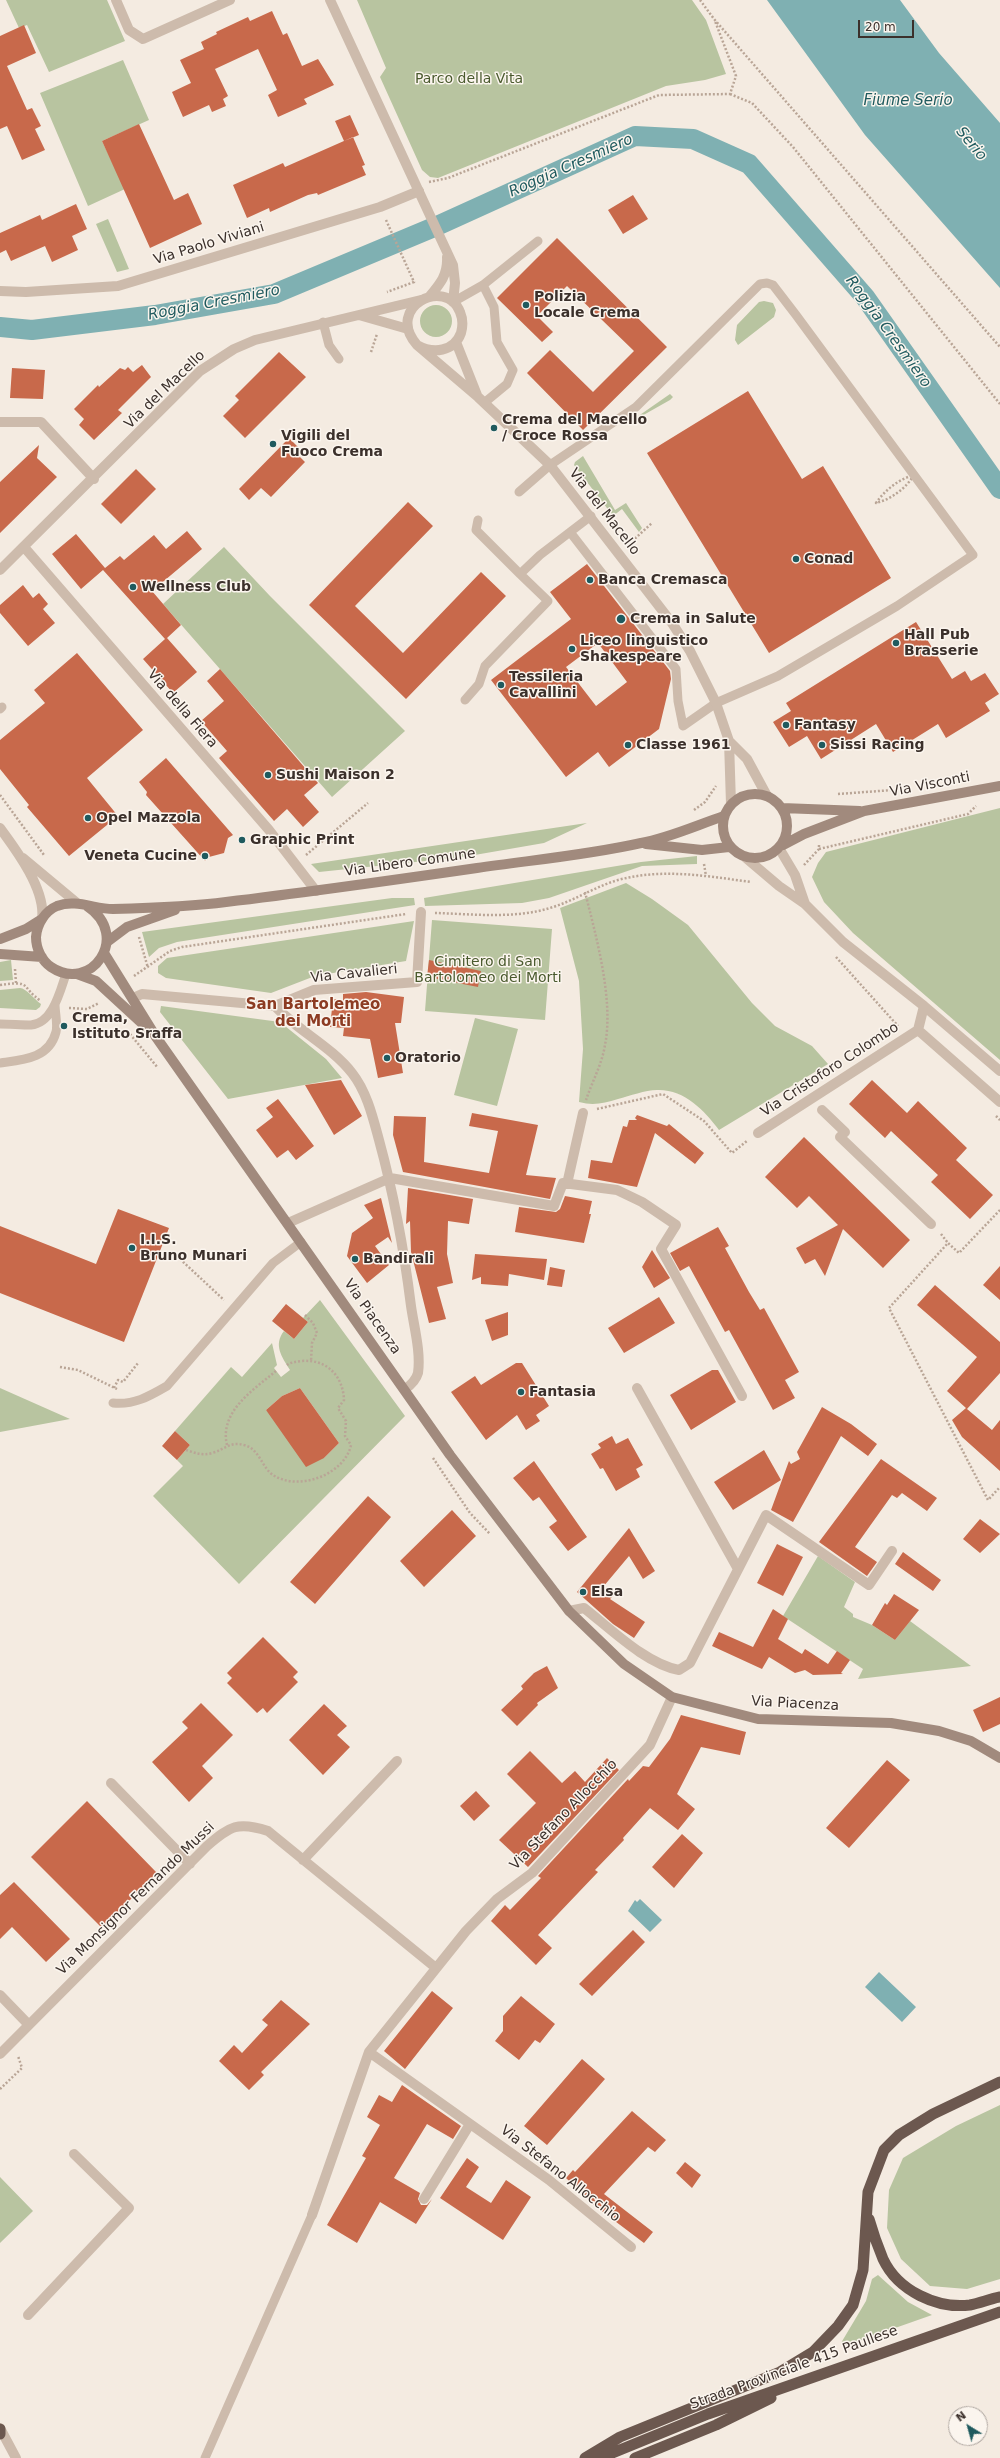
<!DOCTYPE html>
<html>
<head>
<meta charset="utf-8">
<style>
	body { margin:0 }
	#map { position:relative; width:1000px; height:2458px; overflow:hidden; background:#f4ebe1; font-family:"DejaVu Sans",sans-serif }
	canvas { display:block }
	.north { position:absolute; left:948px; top:2406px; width:40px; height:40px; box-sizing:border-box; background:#fbf5ee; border:1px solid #aea6a0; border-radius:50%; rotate:323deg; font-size:11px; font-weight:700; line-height:16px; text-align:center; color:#3b302b }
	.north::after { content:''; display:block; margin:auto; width:14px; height:18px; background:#1f5a5e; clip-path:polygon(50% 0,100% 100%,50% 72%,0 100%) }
	.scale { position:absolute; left:858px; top:20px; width:56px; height:18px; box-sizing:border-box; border:2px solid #3b302b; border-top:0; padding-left:5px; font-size:12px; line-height:14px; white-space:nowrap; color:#3b302b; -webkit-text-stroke:3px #fbf5ee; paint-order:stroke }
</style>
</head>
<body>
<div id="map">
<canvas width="1000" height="2458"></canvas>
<div class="north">N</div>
<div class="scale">20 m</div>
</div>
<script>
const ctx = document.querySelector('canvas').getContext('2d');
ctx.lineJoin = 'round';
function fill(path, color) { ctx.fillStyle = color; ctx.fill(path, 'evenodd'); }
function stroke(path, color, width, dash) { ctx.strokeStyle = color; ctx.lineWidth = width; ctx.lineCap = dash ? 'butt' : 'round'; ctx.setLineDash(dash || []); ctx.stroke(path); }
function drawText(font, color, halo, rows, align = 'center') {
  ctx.font = font + ' "DejaVu Sans",sans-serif'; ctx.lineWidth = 3; ctx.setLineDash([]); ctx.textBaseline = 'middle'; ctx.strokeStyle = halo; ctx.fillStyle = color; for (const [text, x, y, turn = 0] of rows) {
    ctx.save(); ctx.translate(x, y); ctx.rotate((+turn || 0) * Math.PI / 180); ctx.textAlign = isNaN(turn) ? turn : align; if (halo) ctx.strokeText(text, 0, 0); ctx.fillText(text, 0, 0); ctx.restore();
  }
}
fill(new Path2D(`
	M6,0H107L125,41L49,72L27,25L19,28Z
	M357,0H692L706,20L726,74L705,80L666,86L438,178L430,177L422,170L380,77L386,68Z
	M123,60L149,120L102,141L125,189L88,206L40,93Z
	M108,219L129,269L117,272L96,224Z
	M764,301L773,303L776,310L774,317L738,345L735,340L737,325L759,302Z
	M420 321a16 16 0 1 1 32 0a16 16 0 1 1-32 0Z
	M670,394L673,397L670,400L624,426Z
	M583,456L615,510L626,503L642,528L639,532L622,509L613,516L574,465L575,462Z
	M224,547L270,596L405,731L332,797L163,604Z
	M1000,808V1060L853,933L824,902L812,877L818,863L826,852Z
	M587,823L544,843L463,857L319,872L311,864Z
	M697,856V864L642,866L549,898L522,903L425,906L424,898L641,862Z
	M626,883L652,899L688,925L752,1003L775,1026L812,1046L828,1064L719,1130C704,1110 684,1089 657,1090C645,1090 630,1096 618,1099C604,1103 594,1106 579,1102L583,1049L579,981L560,908Z
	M392,898H414L415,905L177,942L159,948L149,957L142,932Z
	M432,920L552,929L545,1020L425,1011Z
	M414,921L406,961L315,976L271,993L166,978L158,973V966L167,958Z
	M11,960L13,980L0,981V962Z
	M20,988C26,988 35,1000 41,1004L40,1007L36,1010L0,1008V990Z
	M161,1006L280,1022L326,1059L342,1078L228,1099L160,1012Z
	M475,1018L518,1029L497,1106L454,1095Z
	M320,1300L405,1416L239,1584L153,1496L183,1466L177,1460L190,1445L175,1431L231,1367L242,1377L272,1343L277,1365L274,1368L281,1377L290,1370C282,1357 273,1345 284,1331L294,1339L308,1322L303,1318ZM300,1388L339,1443L324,1458L266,1410L282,1396Z
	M0,1388L70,1419L0,1432Z
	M818,1556L855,1582L844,1607L853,1614V1617L872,1625L895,1640L910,1621L971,1666L858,1679L863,1669L783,1616Z
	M1000,2105V2279L967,2289L930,2286L901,2259L887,2228L889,2190L903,2158L956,2126Z
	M0,2177L33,2211L0,2243Z
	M878,2275L908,2302L932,2315L844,2346L841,2343L866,2301L872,2279Z`), '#b8c4a0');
fill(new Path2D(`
	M767,0H900L939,53L1000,123V288L865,135Z
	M640,1899L662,1920L650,1932L628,1911L635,1900L637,1902Z
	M879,1972L916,2007L902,2022L865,1987Z`), '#7fb0b2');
stroke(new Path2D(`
	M0,327L32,330L155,315L274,294L439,225L635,136L693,139L749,164L865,297L1000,489`), '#7fb0b2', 20);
fill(new Path2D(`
	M272,11L283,35L287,33L302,66L318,59L334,85L304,99L307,104L278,117L268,95L277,90L258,49L215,69L228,96L223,99L226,106L212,112L209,105L183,117L172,92L191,83L180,60L204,49L201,42L217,34L216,32L248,17L250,21Z
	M24,25L36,53L7,66L27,110L32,108L41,126L35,129L45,150L22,160L7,126L0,129V36Z
	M350,115L359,135L344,141L335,121Z
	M139,124L174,200L188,193L202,224L150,248L102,141Z
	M353,137L365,165L362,166L366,175L318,195L317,193L308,195L270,212L269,208L247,218L233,185L283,163L285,167Z
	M633,195L648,219L623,234L608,210Z
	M76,204L87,229L72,236L78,250L52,262L45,246L11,261L6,250L0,253V233L40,215L42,220Z
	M557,238L667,347L583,430L527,373L550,350L593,392L634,351L567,286L537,316L553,332L542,342L497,298Z
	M279,352L306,377L245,438L223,416L239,400L235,396Z
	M142,365L151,377L118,410L122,413L94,440L79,425L84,419L74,409L98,385L99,387L120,368L125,370L128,367L133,372Z
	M12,368L45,370L43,399L10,398Z
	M748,391L802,479L823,466L891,578L769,653L647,453Z
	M289,438L299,448L295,452L305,462L271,497L261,488L249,500L239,489Z
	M39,445L37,458L57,477L0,533V482Z
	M136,469L156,489L121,524L101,504Z
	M408,502L433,526L355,606L403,653L481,572L506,596L406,699L309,605Z
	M187,531L202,549L152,591L181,625L167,638L197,672L173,693L143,659L165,639L103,570L81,589L52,554L76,534L105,568L120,556L124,560L154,535L166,549Z
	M587,564L670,671L671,679L659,729L609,767L598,752L566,777L491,680L571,619L550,592ZM598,643L627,682L596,706L566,667Z
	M23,585L33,598L39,593L48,604L43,609L55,623L28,646L0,613V605Z
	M916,622L952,679L965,671L971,681L985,673L999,694L985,703L990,711L946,738L938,724L893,752L876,724L821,759L807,736L789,747L773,722L791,711L786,703Z
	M77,653L143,730L87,778L118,816L69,856L27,807L29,805L0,769V740L45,703L34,690Z
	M220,669L318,783L304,795L319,812L303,827L287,809L274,821L219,758L227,751L201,721L224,701L207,681Z
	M166,758L233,835L228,838L224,853L209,857L205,861L146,795L147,792L139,782Z
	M429,960L481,971L478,987L427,977Z
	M366,992L404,997L401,1023H395L403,1073L378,1078L370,1039L343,1036L344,1028L330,1027L333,999L343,1000V994Z
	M341,1080L362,1116L334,1135L305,1085Z
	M872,1080L907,1113L918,1101L967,1148L956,1160L993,1195L970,1219L931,1182L938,1175L891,1131L885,1138L849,1104Z
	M278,1099L314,1146L296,1160L288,1150L277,1158L256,1130L273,1117L266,1108Z
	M472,1113L538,1125L526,1175L556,1178L550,1199L403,1172L393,1135L394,1116L426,1117L424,1162L489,1173L498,1131L469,1126Z
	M637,1115L667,1126L669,1124L704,1153L695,1164L655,1133L637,1187L588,1178L591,1160L612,1163L623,1126L627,1127L629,1120H637L635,1118Z
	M804,1137L910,1240L883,1268L843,1229L825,1276L815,1259L805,1264L796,1248L838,1225L809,1196L797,1208L765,1177Z
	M408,1188L473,1199L469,1224L448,1221L447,1254L453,1283L437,1287L446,1319L429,1323L411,1252L410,1221L406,1224Z
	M565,1196L592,1201L589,1214H591L584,1243L515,1232L519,1207L556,1212L560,1209Z
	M381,1198L392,1243L388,1237L375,1246L389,1265L367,1283L347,1256L352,1233L373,1218L364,1205Z
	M118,1209L169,1228L124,1342L0,1293V1226L96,1264Z
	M718,1227L729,1246L725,1248L749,1292L760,1310L764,1308L799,1372L785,1380L795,1398L773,1410L729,1330L725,1332L689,1266L680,1271L670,1253Z
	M652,1250L670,1278L654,1288L642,1267Z
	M475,1254L547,1259L544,1280L509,1274L508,1286L481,1284V1277L472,1280Z
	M1000,1266V1300L983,1285Z
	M550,1267L565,1270L562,1287L547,1285Z
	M935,1285L1000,1342V1373L967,1409L992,1430L1000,1420V1471L962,1437L952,1420L966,1408L947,1391L977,1357L917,1305Z
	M659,1297L675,1323L624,1353L608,1328Z
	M286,1304L308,1322L294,1339L272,1321Z
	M508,1312V1335L492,1341L485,1320Z
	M516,1363H522L549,1406L536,1415L540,1421L526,1430L517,1415L486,1440L451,1392L475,1376L481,1385Z
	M712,1370H718L736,1402L691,1430L670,1395Z
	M300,1388L339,1443L324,1458L306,1467L266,1410L282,1396Z
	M822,1407L851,1424L877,1444L868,1456L841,1436L793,1522L771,1510L789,1461L791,1464L800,1459L797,1452Z
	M175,1431L190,1445L177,1460L162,1446Z
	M612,1436L616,1444L628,1438L643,1465L636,1469L640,1477L616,1491L603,1468L600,1469L591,1454L601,1448L598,1444Z
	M764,1450L781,1480L733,1510L714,1482Z
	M881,1459L937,1498L927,1511L902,1493L897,1498L892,1495L855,1547L877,1562L867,1576L819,1542Z
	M534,1461L587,1537L568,1551L549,1527L557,1521L539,1497L533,1501L513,1478Z
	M368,1496L391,1517L315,1604L290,1582Z
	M452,1510L476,1536L424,1587L400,1561Z
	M980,1519L1000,1534L980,1553L963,1539Z
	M629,1528L655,1571L643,1579L629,1556L603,1587L614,1595L610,1599L645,1622L634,1638L613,1624L577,1592Z
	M777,1544L803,1557L783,1596L757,1583Z
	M903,1552L941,1580L933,1591L895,1564Z
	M894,1594L919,1610L895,1640L872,1625L885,1603L887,1605Z
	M773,1609L788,1619L778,1639L802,1654L805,1649L828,1664L837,1651L850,1660L841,1673L843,1674L813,1675L805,1670L795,1673L769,1657L762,1669L712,1646L719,1632L753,1647Z
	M263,1637L298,1672L293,1677L298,1682L267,1713L263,1708L257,1713L227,1683L232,1678L227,1673Z
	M547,1666L558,1688L537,1703L538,1705L517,1726L501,1710L523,1689L521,1686L534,1673Z
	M1000,1697V1724L983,1732L973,1710Z
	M201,1703L233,1735L202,1766L213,1778L189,1802L152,1762L188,1728L182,1722Z
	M324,1704L347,1726L337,1735L350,1747L323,1775L289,1740Z
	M681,1715L746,1732L740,1755L701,1747L677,1794L695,1809L678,1830L650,1808L623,1838L624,1840L595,1870L598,1872L538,1935L552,1948L536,1965L491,1921L505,1905L510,1910L541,1878L538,1876L628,1779L629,1781L643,1766L649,1767L670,1739Z
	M530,1751L562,1783L575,1771L585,1782L607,1758L619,1770L528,1867L499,1840L536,1803L507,1774Z
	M887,1760L910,1780L849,1848L826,1828Z
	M476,1791L490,1806L474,1821L460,1806Z
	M87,1801L157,1873L102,1928L31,1857Z
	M682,1834L703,1853L674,1888L652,1867Z
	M14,1882L70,1939L46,1962L12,1927L0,1939V1895Z
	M633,1930L645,1942L592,1996L579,1984Z
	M432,1991L453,2008L405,2069L384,2051Z
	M521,1996L555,2024L540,2043L535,2040L519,2060L495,2041L503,2031V2016Z
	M281,2000L310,2024L261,2072L264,2075L249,2090L219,2061L234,2045L242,2053L268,2025L262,2020Z
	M582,2059L605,2079L547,2145L524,2126Z
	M402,2085L461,2126L453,2139L427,2124L394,2178L420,2193L418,2199L421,2205H427L432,2199L416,2224L380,2202L357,2243L327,2225L366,2158L362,2156L380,2125L367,2117L379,2095L392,2102Z
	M632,2111L666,2140L655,2152L648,2147L604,2194L653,2232L644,2243L595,2206L566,2178L573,2170L575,2172Z
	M467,2158L479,2167L466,2187L491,2203L506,2180L531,2197L503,2240L440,2198Z
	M685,2162L701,2175L692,2188L676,2173Z`), '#c8694b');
stroke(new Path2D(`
	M700,0L714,19L1000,347
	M730,94L752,103L793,147L1000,404
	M429,182L448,178L659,95L730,94L736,76L715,21
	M386,220L414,282L387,292
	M371,352L377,334
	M914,475C906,488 892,499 876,503C885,490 899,479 914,475Z
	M629,544L652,523
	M838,794L893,790
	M0,795L44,855
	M694,810L705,802L716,786
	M819,849L968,814L976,806
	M306,855L368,803
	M704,864L706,876
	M804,865L819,849V844
	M585,892C596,936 614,1000 605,1045C602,1064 592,1082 586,1100
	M435,913C472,914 515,919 550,908C574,901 594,887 618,880C663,868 706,876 751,882
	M139,937L148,968
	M836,957L898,1026
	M15,969L16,983
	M134,976L170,951L182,947L406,914
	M0,985C33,980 20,987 41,1001
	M69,1008L87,1009L99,1003
	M130,1034L158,1068
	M597,1109L663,1094L704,1121L732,1153L747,1141
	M996,1116L1000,1120
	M1000,1210L959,1253L948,1243L889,1308L988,1500L1000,1487
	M941,1234L948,1243
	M180,1259L224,1300
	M305,1315L313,1323L317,1333L312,1343L311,1361
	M60,1367L78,1370L117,1389
	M114,1388L118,1380L123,1382L138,1363
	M227,1445C219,1412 253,1390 276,1371
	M186,1450C195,1453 203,1456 212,1453C224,1450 230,1441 244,1445C259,1448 262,1468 273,1475C299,1492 345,1474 351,1445L345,1436L346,1421L338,1408L344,1400C343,1376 327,1359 302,1361C296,1362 291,1362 287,1365
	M433,1458L470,1513L490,1534
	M0,2089L22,2068L18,2056`), '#b9a596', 2.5, [2, 2]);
stroke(new Path2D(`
	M483,285L494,307L497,342L513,370L507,384L484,403
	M453,302L483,285L538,241
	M323,322L329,345L339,359
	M519,492L550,465L636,407L760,284L767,283L773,285L796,315L973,555L897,606L778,676L716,703L683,726L678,701L676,669L570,532
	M478,520L476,530L520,574
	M465,700L479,684L485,666L548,601L520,574L540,555L591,516
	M0,709L2,707
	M0,1024C10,1024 21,1025 31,1025C53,1023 60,991 66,974
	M0,1063C22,1060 49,1059 56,1032C58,1024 55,1013 55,1004
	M113,1403C134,1405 148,1397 167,1386L273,1263L301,1242
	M205,2458L312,2215`), '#cdbbac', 9);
stroke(new Path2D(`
	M822,1110L845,1132L840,1137L931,1224`), '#cdbbac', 10);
stroke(new Path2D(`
	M116,0L129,30L143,39L230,0
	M0,291L26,292L118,286L380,207L419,191
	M359,315L408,329
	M0,422H41L94,479
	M24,547L269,830L316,891
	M0,570L200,371L234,349L255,340L421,300
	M779,848L795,875L805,904
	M746,858L779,886L805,904L843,942L924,1006L1000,1071
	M133,998L142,994L275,1006L314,990L417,982L421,912
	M275,1006C298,1031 331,1046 352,1073C367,1092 373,1118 379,1140C394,1195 404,1250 411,1306C414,1327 421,1352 418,1373C416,1380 411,1385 405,1389
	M918,1030L1000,1102
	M758,1133L918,1030L924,1006
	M567,1184L583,1113
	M288,1223L390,1178L554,1206L563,1183L617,1190L642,1202L676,1225L661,1249L742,1396
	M637,1388L738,1569
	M569,1611L584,1608C611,1629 646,1664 679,1670L690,1663L766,1515L869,1585L892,1551
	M111,1783L190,1864
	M303,1860L397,1761
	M0,1995L29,2025
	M369,2052L549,2180L631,2247
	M0,2054L207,1846C230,1826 238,1821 268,1831L436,1968
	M424,2199L470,2124
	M312,2215L369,2052L466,1931L497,1899L532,1873L650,1745L672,1697
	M28,2315L129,2208L74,2154`), '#cdbbac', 10);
stroke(new Path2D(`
	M330,0L453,265L455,283L453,302
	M429,297C440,284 448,275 447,257
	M456,342L477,395
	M417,345C433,354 454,352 461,333C463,326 463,319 460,312C446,276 384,307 417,345L478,397L550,465L672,623L690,651L716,703L729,741L731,804
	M729,741L747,759L767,796
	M0,828C17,851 46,890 42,919
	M23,858L77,903
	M0,2428L16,2458`), '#cdbbac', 10);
stroke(new Path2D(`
	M723 826a32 32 0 1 1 64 0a32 32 0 1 1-64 0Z
	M782,808L860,811
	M646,844L702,850L729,847
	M783,845L804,834L864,811L1000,786
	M87,906C132,936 91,994 51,967C42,961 36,949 36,937C37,924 45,911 57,906C75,899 95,909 113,909C151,908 189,907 226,902C310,892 394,880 477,868C532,860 588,855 641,843C669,838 697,825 724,816
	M0,939L26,929L42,919
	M107,942L127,927L175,910
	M104,953L156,1037L450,1455L569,1611L624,1664L672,1697L758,1719L891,1723L939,1731L971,1741L1000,1758
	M0,954L42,957
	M77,974L96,981L146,1027`), '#a18a7d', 10);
stroke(new Path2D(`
	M869,2219C873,2233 878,2247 883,2259C898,2291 937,2309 970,2305C980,2303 990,2299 1000,2297
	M0,2429V2434
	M585,2458L620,2437L780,2372L813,2352L838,2326L853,2305L863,2270L868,2192L884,2150L899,2135L933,2114L1000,2082
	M600,2458L708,2414L1000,2312
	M635,2458L716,2425L771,2398`), '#6c584f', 11);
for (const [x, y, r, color] of [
	[526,305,4,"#1f5a5e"],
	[494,428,4,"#1f5a5e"],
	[273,444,4,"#1f5a5e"],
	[796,559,4,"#1f5a5e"],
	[590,580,4,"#1f5a5e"],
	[133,587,4,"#1f5a5e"],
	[621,619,5,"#1f5a5e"],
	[896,643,4,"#1f5a5e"],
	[572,649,4,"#1f5a5e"],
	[501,685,4,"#1f5a5e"],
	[786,725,4,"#1f5a5e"],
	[628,745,4,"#1f5a5e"],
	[822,745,4,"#1f5a5e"],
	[268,775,4,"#1f5a5e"],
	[88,818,4,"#1f5a5e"],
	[242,840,4,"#1f5a5e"],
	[205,856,4,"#1f5a5e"],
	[64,1026,4,"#1f5a5e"],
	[387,1058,4,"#1f5a5e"],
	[132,1248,4,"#1f5a5e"],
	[355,1259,4,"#1f5a5e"],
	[521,1392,4,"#1f5a5e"],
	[583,1592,4,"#1f5a5e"]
]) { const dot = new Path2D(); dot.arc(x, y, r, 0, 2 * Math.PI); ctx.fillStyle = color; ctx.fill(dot); stroke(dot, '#fbf5ee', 1.5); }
drawText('14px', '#4a5a2e', '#fbf5ee', [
	["Parco della Vita",469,79],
	["Cimitero di San",488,962],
	["Bartolomeo dei Morti",488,978]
]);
drawText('14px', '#3b302b', '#fbf5ee', [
	["Via Paolo Viviani",209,244,-17],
	["Via del Macello",165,390,-44],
	["Via del Macello",604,512,52],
	["Via della Fiera",182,709,49],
	["Via Visconti",930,785,-11],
	["Via Libero Comune",410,863,-8],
	["Via Cavalieri",354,974,-6],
	["Via Cristoforo Colombo",830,1070,-33],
	["Via Piacenza",372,1317,55],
	["Via Piacenza",795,1704,3],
	["Via Stefano Allocchio",564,1815,-46],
	["Via Monsignor Fernando Mussi",136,1899,-44],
	["Via Stefano Allocchio",560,2174,38],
	["Strada Provinciale 415 Paullese",794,2368,-20]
]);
drawText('bold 14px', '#3b302b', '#fbf5ee', [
	["Polizia",534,297],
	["Locale Crema",534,313],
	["Crema del Macello",502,420],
	["/ Croce Rossa",502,436],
	["Vigili del",281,436],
	["Fuoco Crema",281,452],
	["Conad",804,559],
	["Banca Cremasca",598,580],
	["Wellness Club",141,587],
	["Crema in Salute",630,619],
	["Hall Pub",904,635],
	["Brasserie",904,651],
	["Liceo linguistico",580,641],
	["Shakespeare",580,657],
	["Tessileria",509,677],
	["Cavallini",509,693],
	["Fantasy",794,725],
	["Classe 1961",636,745],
	["Sissi Racing",830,745],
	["Sushi Maison 2",276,775],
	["Opel Mazzola",96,818],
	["Graphic Print",250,840],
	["Veneta Cucine",197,856,"right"],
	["Crema,",72,1018],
	["Istituto Sraffa",72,1034],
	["Oratorio",395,1058],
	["I.I.S.",140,1240],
	["Bruno Munari",140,1256],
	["Bandirali",363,1259],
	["Fantasia",529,1392],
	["Elsa",591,1592]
], 'left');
drawText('italic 15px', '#1f5a5e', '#fbf5ee', [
	["Fiume Serio",908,101],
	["Serio",971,144,50],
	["Roggia Cresmiero",571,166,-24],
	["Roggia Cresmiero",214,303,-11],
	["Roggia Cresmiero",888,332,54]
]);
drawText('bold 15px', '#8c3b22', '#fbf5ee', [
	["San Bartolemeo",313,1005],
	["dei Morti",313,1022]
]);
</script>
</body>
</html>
